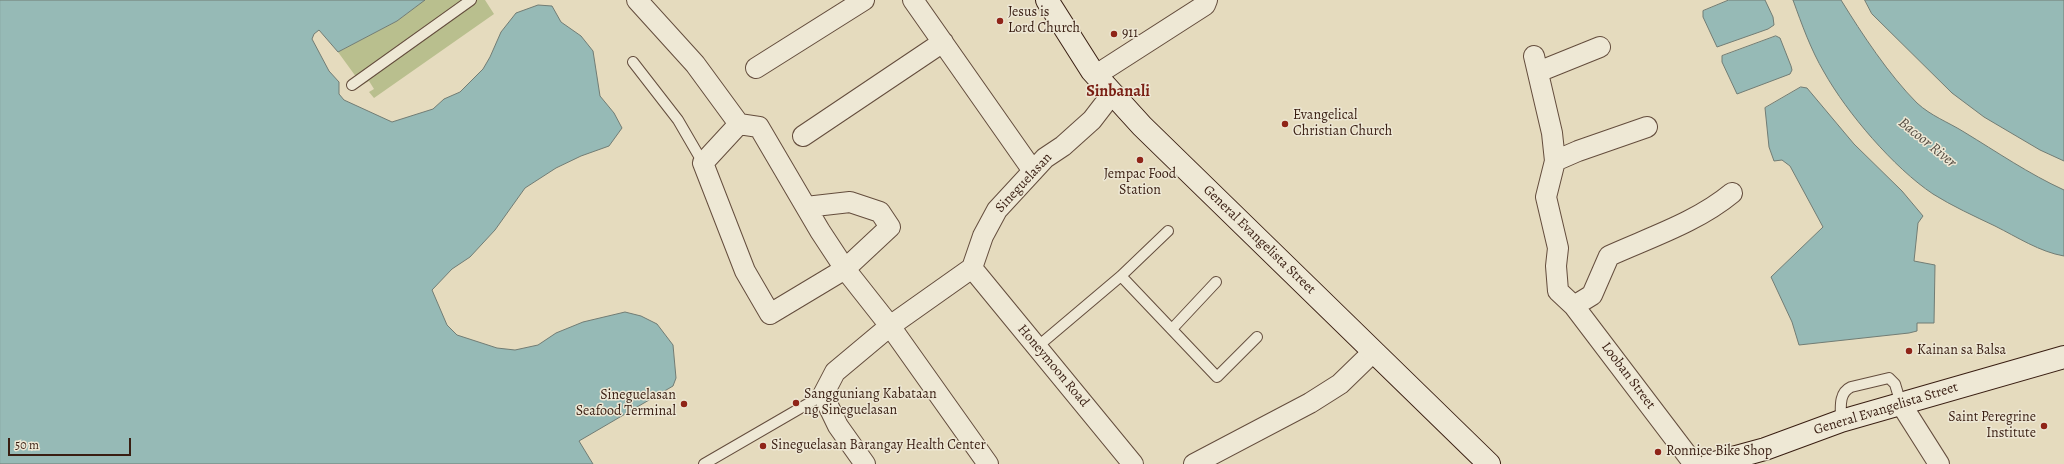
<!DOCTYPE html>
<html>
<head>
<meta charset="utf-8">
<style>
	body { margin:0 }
	#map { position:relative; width:2064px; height:464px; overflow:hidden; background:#e5dbbe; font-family:Alegreya,serif }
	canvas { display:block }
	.scale { position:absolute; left:8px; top:438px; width:123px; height:18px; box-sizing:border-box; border:2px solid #391e12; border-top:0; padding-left:5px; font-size:12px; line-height:14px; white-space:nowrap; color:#391e12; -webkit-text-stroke:3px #eee8d5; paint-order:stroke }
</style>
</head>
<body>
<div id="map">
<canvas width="2064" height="464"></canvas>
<div class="scale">50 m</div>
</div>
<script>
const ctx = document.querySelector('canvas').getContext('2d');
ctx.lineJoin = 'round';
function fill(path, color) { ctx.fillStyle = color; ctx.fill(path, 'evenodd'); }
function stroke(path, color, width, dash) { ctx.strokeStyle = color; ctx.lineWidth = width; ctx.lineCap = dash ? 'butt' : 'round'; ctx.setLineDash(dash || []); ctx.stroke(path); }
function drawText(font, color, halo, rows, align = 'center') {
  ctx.font = font + ' Alegreya,serif'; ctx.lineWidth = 3; ctx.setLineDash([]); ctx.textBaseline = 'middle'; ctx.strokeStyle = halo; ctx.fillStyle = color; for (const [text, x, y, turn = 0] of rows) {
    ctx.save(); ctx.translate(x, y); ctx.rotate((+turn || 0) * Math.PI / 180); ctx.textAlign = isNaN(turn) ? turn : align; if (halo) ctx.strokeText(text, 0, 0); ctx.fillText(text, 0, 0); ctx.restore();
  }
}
fill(new Path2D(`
	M425,0H485L494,14L374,98L369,92L374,89L369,81L362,85L338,52L397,21Z`), '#b9bf8e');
const water = new Path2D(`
	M0,0H425L397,21L338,52L319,30L314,34L312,39L329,71L339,82V94L344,100L392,122L433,109L444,99L460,92L483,69L490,57L501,32L516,13L538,5L552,6L561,22L581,36L593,51L600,96L614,113L622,128L609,146L581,156L556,168L525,188L495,230L470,257L452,269L432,290L447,325L457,335L497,348L515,350L538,345L556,333L583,322L625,312L641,316L657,324L673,345L676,378L673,386L579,441L593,464H0Z
	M1729,0H1765L1773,17L1774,25L1768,29L1717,47L1703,17V11Z
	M1793,0H1841C1862,34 1889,75 1917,103C1931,116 1948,122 1964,132C1997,152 2029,174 2064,190V256C2040,252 2017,237 1995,226C1974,216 1952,206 1933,194C1894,168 1847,113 1824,72C1811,50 1802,25 1793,0Z
	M1865,0H2064V161L2040,150L1984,117L1952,93L1872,14Z
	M1776,36L1780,38L1791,66L1792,70L1790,74L1737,94L1722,62V56Z
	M1801,87L1807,88L1854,144L1902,191L1923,216L1918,223L1914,261L1935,265L1934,323H1917V331L1909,333L1799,345L1792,322L1771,277L1823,227L1790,166L1782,160L1774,161L1769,147L1765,108Z`);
fill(water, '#96bab6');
stroke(water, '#717c74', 1);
const lane = new Path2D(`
	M633,62L678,120L703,163
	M352,85L471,0
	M1121,276L1217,377L1257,337
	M1172,329L1216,282
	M1037,347L1121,276L1168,231
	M1841,421C1841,409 1838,393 1851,387L1889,378L1895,384L1901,404
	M704,464L823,395`);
const street = new Path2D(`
	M637,0L695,64L739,124L759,127L820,231L845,269L890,326L988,464
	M913,0L1033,171
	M1534,56L1552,133L1555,161
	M756,68L864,0
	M1538,72L1600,47
	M1096,75L1205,5L1207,0
	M739,124L703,163L745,271L770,314L845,269L890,227L880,212L850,202L806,207
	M1647,127L1578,151L1555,161L1546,197L1558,248L1556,266L1558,291L1574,306L1694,464
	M803,136L943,42
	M972,268L1133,464
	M972,268L983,236L997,210L1045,158L1063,146L1092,120L1112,94
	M1574,306L1592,295L1609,256C1651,237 1697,222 1732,193
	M1901,404L1939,464
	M865,464L838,426L823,395L835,372L890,326L972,268
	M1194,464L1310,403L1340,384L1373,352`);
const secondary = new Path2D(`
	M1047,0L1092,71L1142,126L1489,464
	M1710,464L1765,449L1841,421L2064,357`);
stroke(lane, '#644d3d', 12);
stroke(street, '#644d3d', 22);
stroke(secondary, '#391e12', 24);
stroke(lane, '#eee8d5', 10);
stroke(street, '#eee8d5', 20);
stroke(secondary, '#eee8d5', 22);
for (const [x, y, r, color] of [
	[1000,21,4,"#8f2418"],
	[1114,34,4,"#8f2418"],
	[1285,124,4,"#8f2418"],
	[1140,160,4,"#8f2418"],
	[1909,351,4,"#8f2418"],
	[796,403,4,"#8f2418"],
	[684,404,4,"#8f2418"],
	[2044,426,4,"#8f2418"],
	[763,446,4,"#8f2418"],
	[1658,452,4,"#8f2418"]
]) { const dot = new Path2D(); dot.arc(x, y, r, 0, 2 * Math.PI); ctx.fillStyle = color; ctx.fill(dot); stroke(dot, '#eee8d5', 1.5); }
drawText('14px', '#391e12', '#eee8d5', [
	["Jesus is",1008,13],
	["Lord Church",1008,29],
	["911",1122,34],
	["Evangelical",1293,116],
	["Christian Church",1293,132],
	["Jempac Food",1140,175,"center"],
	["Station",1140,191,"center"],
	["Kainan sa Balsa",1917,351],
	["Sangguniang Kabataan",804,395],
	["ng Sineguelasan",804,411],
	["Sineguelasan",676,396,"right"],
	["Seafood Terminal",676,412,"right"],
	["Saint Peregrine",2036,418,"right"],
	["Institute",2036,434,"right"],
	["Sineguelasan Barangay Health Center",771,446],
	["Ronnice Bike Shop",1666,452]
], 'left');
drawText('14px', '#391e12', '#eee8d5', [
	["Sineguelasan",1024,183,-47],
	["General Evangelista Street",1259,240,44],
	["Honeymoon Road",1053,366,50],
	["Looban Street",1628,376,53],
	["General Evangelista Street",1886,409,-17]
]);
drawText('italic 15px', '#554d43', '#eee8d5', [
	["Bacoor River",1927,143,39]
]);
drawText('bold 16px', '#7a1f14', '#eee8d5', [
	["Sinbanali",1118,92]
]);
</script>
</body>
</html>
